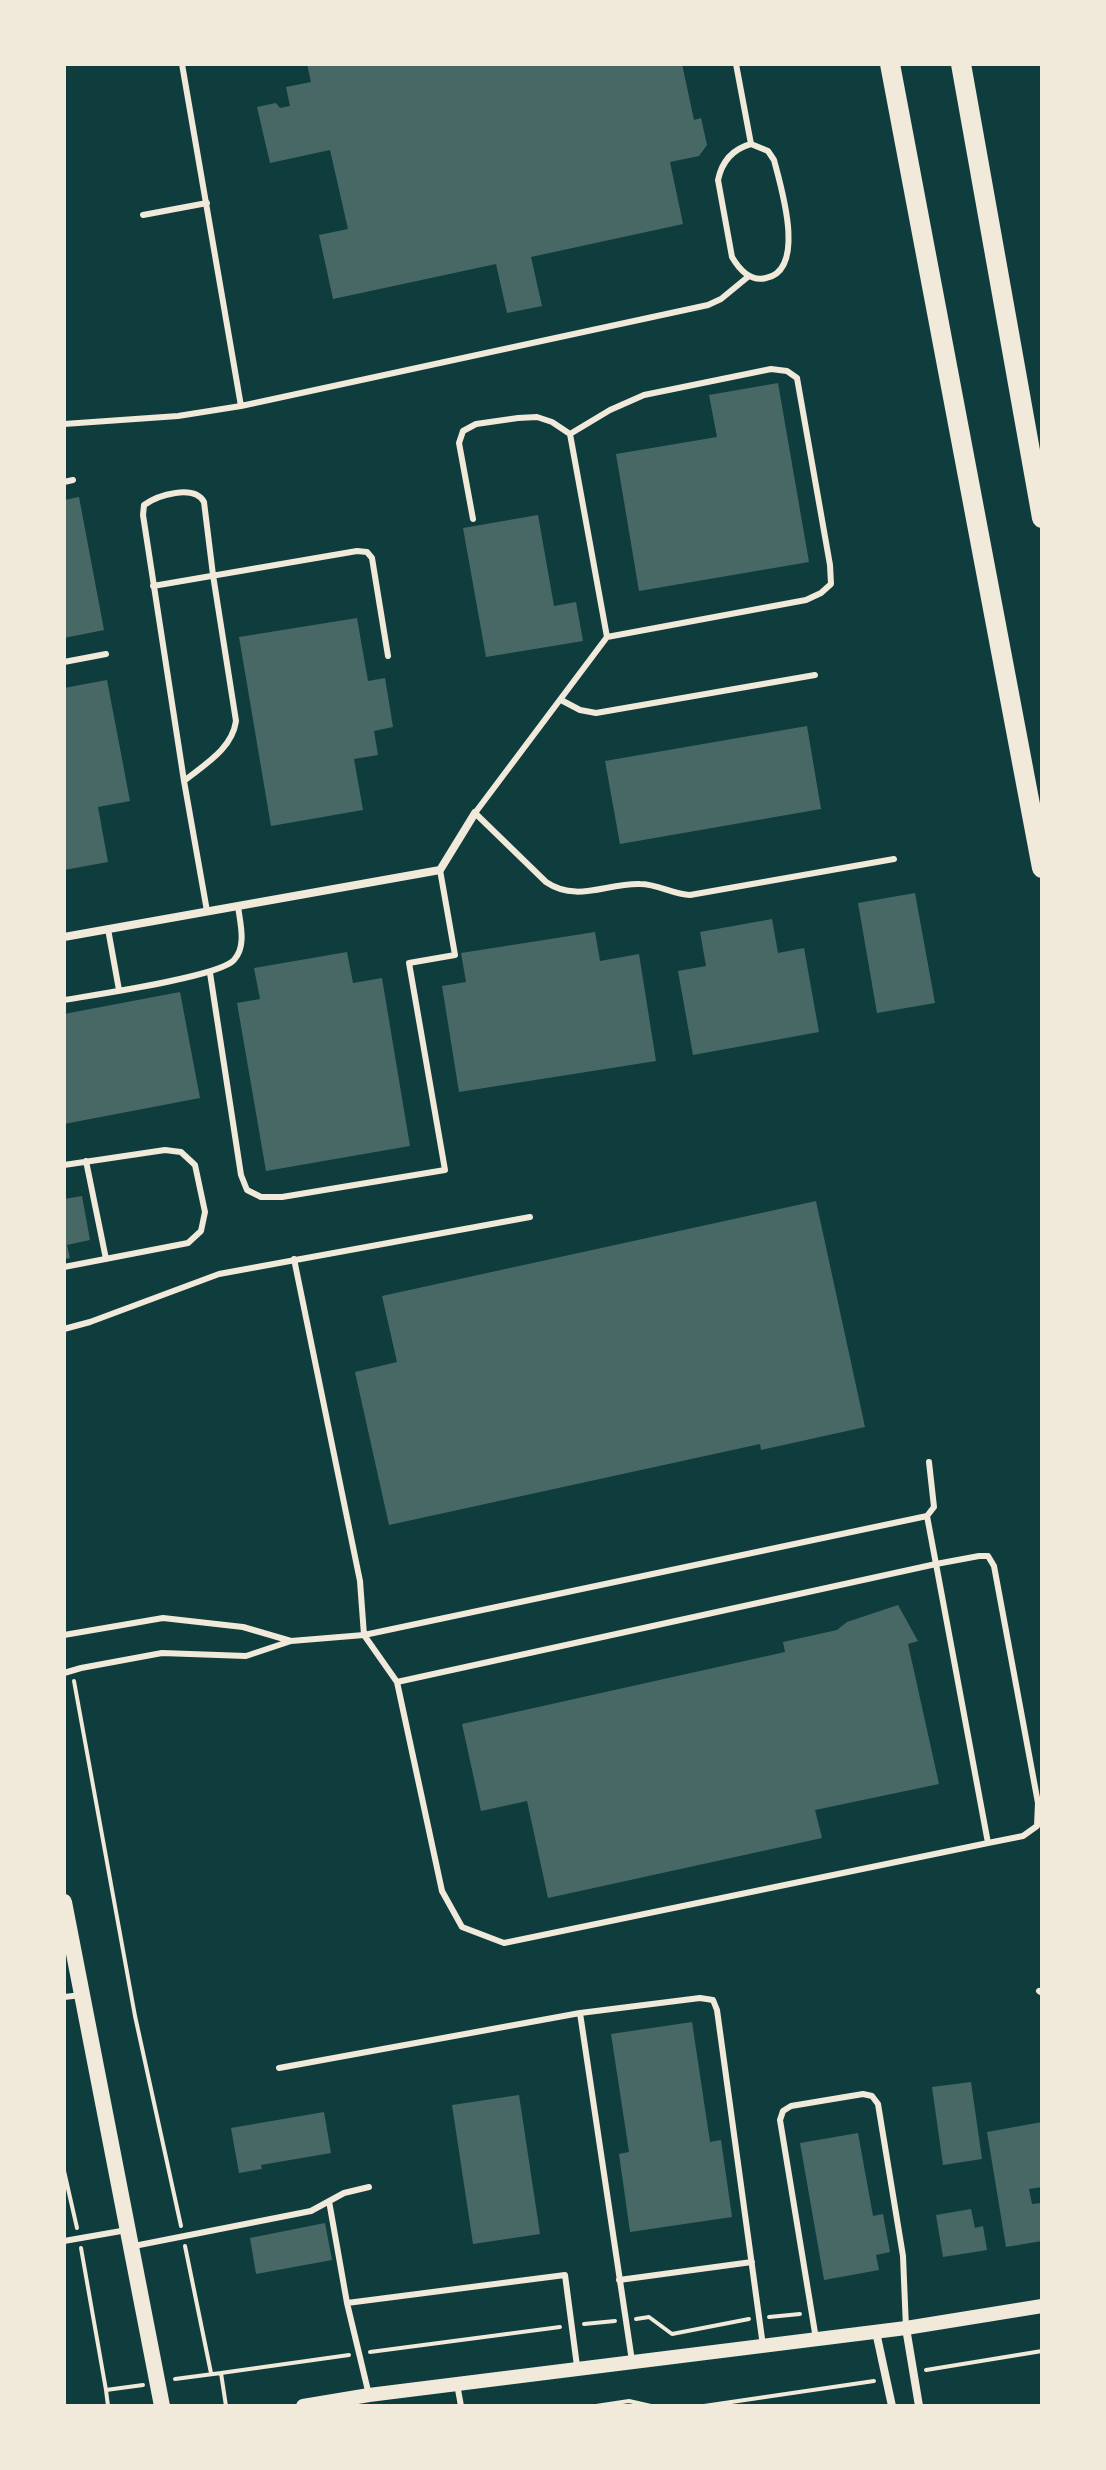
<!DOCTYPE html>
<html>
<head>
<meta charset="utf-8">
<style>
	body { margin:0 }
	#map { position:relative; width:1106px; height:2470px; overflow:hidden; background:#0f3d3e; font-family:"Varela Round",sans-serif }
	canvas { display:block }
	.frame { position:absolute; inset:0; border:66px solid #f1e9da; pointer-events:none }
</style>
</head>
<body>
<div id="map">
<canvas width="1106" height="2470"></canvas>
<div class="frame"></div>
</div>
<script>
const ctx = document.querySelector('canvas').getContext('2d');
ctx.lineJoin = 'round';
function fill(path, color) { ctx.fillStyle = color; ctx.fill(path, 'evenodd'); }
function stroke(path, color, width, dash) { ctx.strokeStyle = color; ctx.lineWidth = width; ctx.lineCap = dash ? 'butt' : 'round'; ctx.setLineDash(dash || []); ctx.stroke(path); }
fill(new Path2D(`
	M307,64H682L694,120L701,118L707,145L699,156L670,162L683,224L531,257L542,306L507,313L496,264L333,299L319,235L348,229L330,150L270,163L257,107L276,103L280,108L290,106L286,87L311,82Z
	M778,383L809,562L639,591L616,454L717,437L709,395Z
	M79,497L104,630L64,638V500Z
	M538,515L554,606L576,602L583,641L486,657L463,528Z
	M357,618L368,681L385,678L393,727L374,731L378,755L354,759L363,810L271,826L239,637Z
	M107,680L130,801L98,807L108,862L64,870V688Z
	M807,726L821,809L620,844L605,761Z
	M915,893L935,1003L877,1013L858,903Z
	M772,919L778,953L804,948L819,1032L693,1055L678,971L706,966L700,932Z
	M595,932L600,961L639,954L656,1061L459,1092L442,986L466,982L461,953Z
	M347,952L353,983L382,978L410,1146L266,1171L237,1003L260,999L254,968Z
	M180,992L200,1098L64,1124V1014Z
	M82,1196L90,1240L67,1245L70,1258L64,1259V1199Z
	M816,1201L865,1427L761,1450L760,1444L389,1525L355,1372L397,1362L382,1296Z
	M898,1605L918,1641L908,1644L939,1784L815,1810L822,1838L548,1898L527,1801L481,1811L462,1724L785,1652L783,1642L837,1630L847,1622Z
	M692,2022L710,2142L721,2140L732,2217L630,2232L619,2154L629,2152L611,2034Z
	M971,2082L982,2159L943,2165L932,2087Z
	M519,2095L540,2234L473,2244L452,2105Z
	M324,2112L331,2153L261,2165L262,2169L239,2173L231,2128Z
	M1042,2122V2187L1029,2189L1032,2204L1042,2203V2241L1006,2247L987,2132Z
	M858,2133L873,2216L883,2214L890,2252L876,2255L879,2270L824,2280L800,2143Z
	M971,2209L975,2228L983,2226L987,2250L943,2257L936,2215Z
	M325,2223L332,2260L256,2274L250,2238Z`), '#486865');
stroke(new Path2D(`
	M74,1681L135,2016L181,2226
	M64,2171L77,2228
	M185,2246L211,2373
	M81,2248L106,2390
	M769,2317L800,2314
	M636,2319L649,2317L672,2334L749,2319
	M584,2324L615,2321
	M370,2352L560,2327
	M926,2370L1042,2351
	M221,2373L349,2355
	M175,2379L221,2373L226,2406
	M108,2406L106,2390L143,2385
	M596,2406L629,2401L651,2406
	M704,2406L874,2381`), '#f1e9da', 4);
stroke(new Path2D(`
	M182,64L241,406
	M736,64L751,144
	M751,144L768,151L774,160C781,187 807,270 766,278C750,282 739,269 732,257L718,180C722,161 733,149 751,144Z
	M143,215L207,203
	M64,424L178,416L241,406L708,305L721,299L749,276
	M64,482L73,480
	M473,519L459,443L463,431L476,424L518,418L537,417L552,422L570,434
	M153,586L357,551L367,552L372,558L388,656
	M607,637L570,434L610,410L644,395L771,369L787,371L797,378L830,565L831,584L821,593L806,600L607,637L475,813L546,882C577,903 606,883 640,884C657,884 673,894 690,895L894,859
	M64,662L106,654
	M561,700L580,710L596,713L815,675
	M184,781L143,515L144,505C158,495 194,484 204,502L213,575L236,721C232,749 205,764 184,781L207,911
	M108,929L119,990
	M210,973L241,1175L247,1190L261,1197H282L445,1170L409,963L455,955L440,870
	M64,1000C93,995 219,977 234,960C247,946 240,923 238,906
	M86,1161L106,1259
	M64,1165L165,1150L181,1152L195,1165L205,1212L201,1231L188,1243L64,1267
	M294,1259L360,1581L364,1635L397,1682L936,1564L927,1516
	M64,1329L90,1322L219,1274L530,1217
	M64,1635L163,1618L243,1627L291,1641
	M64,1673L81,1668L162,1653L246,1656L291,1641L364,1635L927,1516L934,1507L929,1462
	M397,1682L442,1891L462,1927L504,1943L988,1843L936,1564L979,1556H988L994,1566L1038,1803L1037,1826L1023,1836L988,1843
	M1039,1991L1042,1993
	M64,1997L82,1995
	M279,2068L580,2013
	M329,2201L347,2303L369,2395
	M64,2241L127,2230
	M134,2246L311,2211L344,2193L369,2187
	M619,2280L752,2262
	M347,2303L565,2275L577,2366
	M816,2339L780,2120L783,2111L791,2106L863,2094L872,2096L878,2104L903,2256L906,2328
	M632,2361L580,2013L700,1998L713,2000L717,2010L763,2346
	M457,2384L461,2406`), '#f1e9da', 6);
stroke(new Path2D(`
	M64,937L440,870L475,813
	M906,2328L919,2406
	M876,2332L892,2406`), '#f1e9da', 8);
stroke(new Path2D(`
	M303,2406L369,2395L906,2328L1042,2306`), '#f1e9da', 14);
stroke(new Path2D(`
	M64,1902L162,2406`), '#f1e9da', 16);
stroke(new Path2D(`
	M890,64L1042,868
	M961,64L1042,518`), '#f1e9da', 20);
</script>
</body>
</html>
